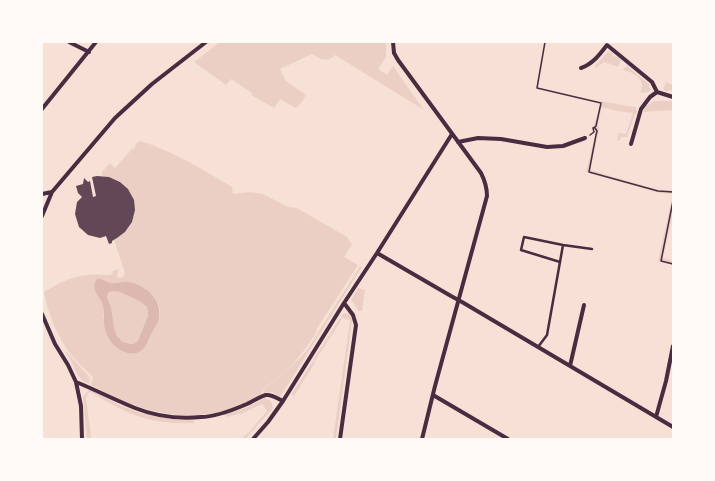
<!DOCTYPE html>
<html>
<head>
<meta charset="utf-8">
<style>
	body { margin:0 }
	#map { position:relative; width:715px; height:481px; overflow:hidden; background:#f7e1d7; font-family:Cabin,sans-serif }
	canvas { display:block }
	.frame { position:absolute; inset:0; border:43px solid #fffaf5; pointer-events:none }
</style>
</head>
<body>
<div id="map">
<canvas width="715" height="481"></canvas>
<div class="frame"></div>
</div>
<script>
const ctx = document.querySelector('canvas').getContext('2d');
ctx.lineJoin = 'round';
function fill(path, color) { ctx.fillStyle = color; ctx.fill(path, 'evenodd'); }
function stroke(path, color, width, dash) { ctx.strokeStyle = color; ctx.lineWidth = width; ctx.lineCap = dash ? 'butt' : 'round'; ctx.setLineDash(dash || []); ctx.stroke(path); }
fill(new Path2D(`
	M220,42H386V57L378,69L387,75L393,66L424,110L335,55C327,63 321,60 312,54L280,69L286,81L306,95L302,102L296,108L280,99L274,108L251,95L252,93L231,79L226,85L194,62Z
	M608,52L612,53L613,54L612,56L618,57L621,60L618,67L604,62L596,68H595V66Z
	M627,66L650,85L649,87L651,89L650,91L644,93L640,92C641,90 642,88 642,85C641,76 630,71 622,70Z
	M666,82L673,85V91L668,90L667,92L663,89Z
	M601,101L627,106L636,107V110L637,111V113L635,114L627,137H621L620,140L617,141L619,133L626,134L633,113L617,111L602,107L598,123L599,131L590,170L659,190H673V215L663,258L673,261V265L658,261L673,194L659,193L586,172L596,132L594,125Z
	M654,101H673V110L643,112L646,106Z
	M140,141C173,151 202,169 232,187L233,194L251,192L263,194L288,207L297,208L347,237L352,245L344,257L358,265L316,330L317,331C308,346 298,359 286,371C279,377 271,383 263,389L262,391L263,393L243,404L221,412L198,415H175L149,410L124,402L91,385L93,377C86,370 78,363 71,355C57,336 48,314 44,292C58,284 71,276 88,275C95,274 103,275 110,275L113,273V271L119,269C116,275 116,281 124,276L125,273L114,240C147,224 138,179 102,176V172L110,163L115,168L133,148L134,150L137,142ZM101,279L111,284L122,282H129L137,285L157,302L160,309V316L150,335L148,343L130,353L118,349L103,317V305L101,300Z
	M360,266L362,267L280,397L272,392L264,393L263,390L264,389L283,374L301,357L309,347Z
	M358,288L365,290L362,311H358L357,308L351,300Z
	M111,291C120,291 127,294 134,298C139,301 144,303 147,307C149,310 149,313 148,316C147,322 141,337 138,342C131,349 121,342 117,335C113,329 113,322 112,314C111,308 110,302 107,297L108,293Z
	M347,313C351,315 352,317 352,321L336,439H333L350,321L343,318L341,316L343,314Z
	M340,318L342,319L315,361L313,360Z
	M65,352H67L90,378L89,384C79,380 77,373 72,364C71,360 68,356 65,352Z
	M313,361L315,363L294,396L291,395Z
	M89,390L94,391L119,405L141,413L169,419L193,420L195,423C175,424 151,422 132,414C117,408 104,400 91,392L88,393L86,398L91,436V439H87L83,398L84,395Z
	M265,398L271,401L273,408L247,437L245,439H241L249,432L267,411L262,404L243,413L226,417L225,414L243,409Z`), '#ebcfc5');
fill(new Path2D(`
	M97,279C103,278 105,282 111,283C115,284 119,282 123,282C132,281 141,286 148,291C159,301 163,313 156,326C154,329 152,331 151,334C148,340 148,345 142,350C131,359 115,349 109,339C102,327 105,318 103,306C101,296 89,290 97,279ZM111,291L120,292L129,296L141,302L147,307L148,311V316L138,341L134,344H130L123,342L117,336L114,328L111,307L107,297L108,293Z`), '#dcb8b0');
fill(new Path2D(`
	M97,176L109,177L120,182L128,189L134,200L135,210L132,222L125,232L117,238L112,241V243L109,244L106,236L100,238L88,235L79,227L75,214L77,202L82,197L78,193L76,186L83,184L84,178L88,182L90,181L93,197L96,196L92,177Z`), '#644757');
stroke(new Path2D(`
	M545,42L537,88L601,103L596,126L595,127L593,128L594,132L590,135
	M595,128L597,131L596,135L589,172L658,191L673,192
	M673,201L661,261L673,264`), '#4a2c40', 1.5);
stroke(new Path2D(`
	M560,262L521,250L524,237L563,245L592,249
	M538,347L547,335L563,245`), '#4a2c40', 2.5);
stroke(new Path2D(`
	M69,42L89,52
	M393,42L394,53L398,60L481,173C485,181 487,187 487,196L435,386L422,439
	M581,68C593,64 600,54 607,45L652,82L657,92L673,97
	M42,109L96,42
	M458,142L478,138L501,139L547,147L563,146L585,138
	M631,144L641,109L650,97L657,92
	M42,194L52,192L115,118L152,84L206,42
	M42,216L52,192
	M377,253L451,296L462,302L538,347L673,427
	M42,314L55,344L68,365L76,382L81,406L82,439
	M570,366L584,305
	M76,382C96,390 115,400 135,408C155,416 179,419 201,417C216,417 233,410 247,404C252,402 261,396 266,395C272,394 278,399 283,401
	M433,395L508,439
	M656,417L666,381L673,346
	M253,439L268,422L283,401L344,303L377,253L452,134
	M340,439L356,325L353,315L344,303`), '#4a2c40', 4);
</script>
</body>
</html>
